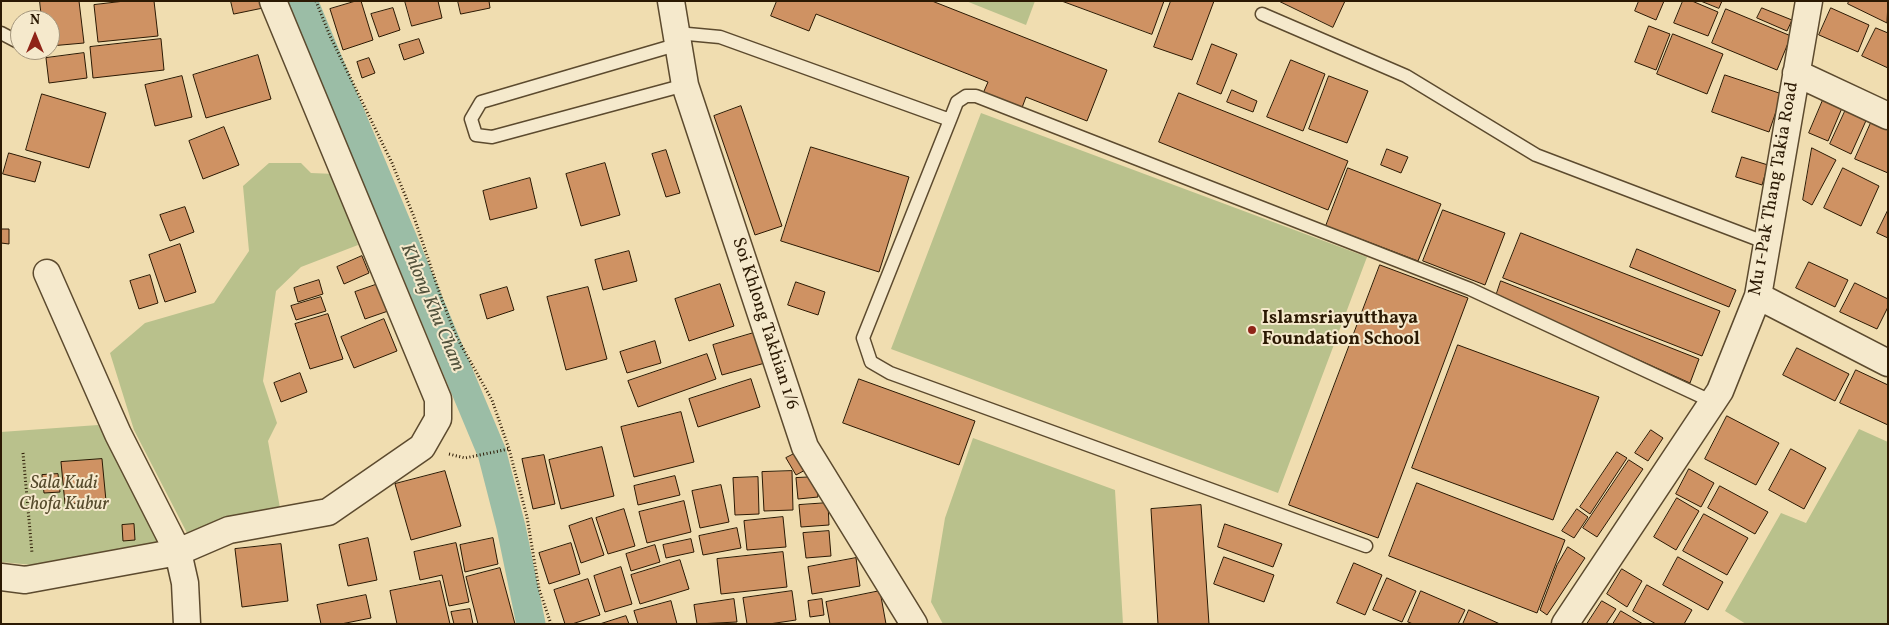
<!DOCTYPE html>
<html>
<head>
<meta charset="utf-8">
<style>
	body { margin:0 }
	#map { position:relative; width:1889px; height:625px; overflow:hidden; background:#f0ddb0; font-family:Vollkorn,serif }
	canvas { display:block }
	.frame { position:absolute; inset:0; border:2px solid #2b1903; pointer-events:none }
	.north { position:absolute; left:10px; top:10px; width:50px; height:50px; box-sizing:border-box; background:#f5e9cc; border:1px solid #a4967c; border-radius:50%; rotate:0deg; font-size:14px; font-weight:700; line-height:20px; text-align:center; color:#2b1903 }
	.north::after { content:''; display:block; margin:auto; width:18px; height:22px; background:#8f2418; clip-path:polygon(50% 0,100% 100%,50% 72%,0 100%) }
</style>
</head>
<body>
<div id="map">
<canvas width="1889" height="625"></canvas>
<div class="frame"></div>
<div class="north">N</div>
</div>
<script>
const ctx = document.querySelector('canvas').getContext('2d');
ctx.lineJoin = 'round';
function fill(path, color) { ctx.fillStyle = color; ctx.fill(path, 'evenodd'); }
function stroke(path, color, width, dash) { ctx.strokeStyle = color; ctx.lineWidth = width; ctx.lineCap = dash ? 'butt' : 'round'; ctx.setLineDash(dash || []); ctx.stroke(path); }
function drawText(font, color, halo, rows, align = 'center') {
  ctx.font = font + ' Vollkorn,serif'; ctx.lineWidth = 4; ctx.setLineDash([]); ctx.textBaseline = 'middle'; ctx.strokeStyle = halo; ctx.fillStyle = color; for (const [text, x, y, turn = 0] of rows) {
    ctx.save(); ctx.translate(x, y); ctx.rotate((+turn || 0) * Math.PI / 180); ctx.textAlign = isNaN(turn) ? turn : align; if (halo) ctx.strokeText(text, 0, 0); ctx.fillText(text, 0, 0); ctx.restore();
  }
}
fill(new Path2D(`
	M966,1H1035L1026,25Z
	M981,113L1367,257L1278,493L891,349Z
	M269,163H301L311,173L335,174L358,245L301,267L276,291L263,381L277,423L268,441L280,508L225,519L187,533L134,430L110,353L145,323L214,303L249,251L243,186Z
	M98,425L160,542L33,565L1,562V432Z
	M1859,429L1888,442V624H1746L1725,611L1781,513L1806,523Z
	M973,438L1115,490L1123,624H943L931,602L945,518Z`), '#b9c18c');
stroke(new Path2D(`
	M303,1L492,453L511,527L531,624`), '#9bbda6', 29);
const building = new Path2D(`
	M40,1H79L84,43L50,46V20H42Z
	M125,1H154L158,36L98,42L94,5Z
	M231,1H262L263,8L234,14Z
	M356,1H361L373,40L343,50L330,9Z
	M405,1H438L442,18L412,26Z
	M458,1H489L490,8L461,14Z
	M777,1H932L1107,70L1087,121L1026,97L1020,113L981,98L988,82L816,14L809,31L771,16Z
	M1062,1H1164L1152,34Z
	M1171,1H1214L1192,60L1154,47Z
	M1279,1H1345L1333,27Z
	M1639,1H1664L1656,20L1635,11Z
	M1683,1H1692L1718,12L1708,36L1674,23Z
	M1701,1H1722L1719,8Z
	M1849,1H1888L1887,23L1848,4Z
	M393,8L400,30L379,37L371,14Z
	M1762,8L1792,20L1787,31L1757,18Z
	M1831,8L1869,25L1858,52L1819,35Z
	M1726,9L1791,36L1777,70L1712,43Z
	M1649,26L1670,34L1656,70L1635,62Z
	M1876,28L1888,33V68L1862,56Z
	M1673,34L1723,54L1707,94L1657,74Z
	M161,39L164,70L93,78L90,47Z
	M419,39L424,53L404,60L399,45Z
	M1212,44L1237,54L1221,94L1197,84Z
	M84,53L87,78L49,83L46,58Z
	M258,55L271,99L206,118L193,75Z
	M369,58L375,73L362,78L357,62Z
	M1291,60L1325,74L1303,131L1267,117Z
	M1725,75L1782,94L1769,132L1712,112Z
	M182,76L192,117L155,126L145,85Z
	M1329,76L1368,91L1347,143L1309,129Z
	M1232,90L1257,101L1253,112L1227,102Z
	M1179,93L1348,161L1328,210L1159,142Z
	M1826,93L1845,101L1828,141L1809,133Z
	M42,94L106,113L89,168L26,150Z
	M1848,105L1869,114L1851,154L1830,144Z
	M741,106L782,226L755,235L714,116Z
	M1874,116L1888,122V173L1855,159Z
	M224,127L239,165L203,179L189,141Z
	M811,147L909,177L879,272L781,241Z
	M1812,148L1836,160L1812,205L1803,200Z
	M1387,149L1408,157L1401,173L1381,165Z
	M666,150L680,193L666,197L652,154Z
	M9,153L41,162L35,182L3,174Z
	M1742,157L1768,165L1762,185L1736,177Z
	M605,163L620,215L581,226L566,174Z
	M1348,168L1441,204L1418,261L1326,226Z
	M1843,168L1879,186L1861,226L1824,208Z
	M530,178L537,208L490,220L483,191Z
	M185,207L194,232L170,241L160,215Z
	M1443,210L1505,233L1485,285L1423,261Z
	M1888,210V238L1877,233Z
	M1,229H9V244L1,243Z
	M1521,233L1720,311L1702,356L1503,278Z
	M180,244L196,292L165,302L149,255Z
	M1637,249L1736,290L1729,307L1630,267Z
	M629,251L637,281L603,290L595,260Z
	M362,256L369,273L344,284L337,267Z
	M1809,262L1848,280L1835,307L1796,288Z
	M1380,265L1468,298L1378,538L1289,505Z
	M150,275L158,303L139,309L130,281Z
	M319,280L323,294L298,302L294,288Z
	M1501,281L1699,359L1690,383L1496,296Z
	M796,282L825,292L818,315L788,305Z
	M381,283L391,310L365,319L355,292Z
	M1855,283L1888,299V307L1877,329L1840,312Z
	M720,284L734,326L689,341L675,299Z
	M507,287L514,310L487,319L480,295Z
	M588,287L607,359L566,370L547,297Z
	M321,297L326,311L296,320L291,306Z
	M328,314L343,359L310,369L295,324Z
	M384,319L397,351L354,368L341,337Z
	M757,332L765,363L722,375L713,345Z
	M655,341L661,363L627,373L620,352Z
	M1458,345L1599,397L1553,520L1412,468Z
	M1797,348L1849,374L1835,401L1783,375Z
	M707,354L716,379L638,407L628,381Z
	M1856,370L1888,385V425L1840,403Z
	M300,373L307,392L281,402L274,383Z
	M751,379L760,407L698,427L689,399Z
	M859,379L975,421L959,465L843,423Z
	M681,412L694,462L634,477L621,427Z
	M1727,416L1779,443L1756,485L1705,459Z
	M1651,430L1663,438L1648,461L1635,453Z
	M602,447L614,496L561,509L549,460Z
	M1791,449L1826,468L1804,509L1769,490Z
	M800,451L809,468L796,475L786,458Z
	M1617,452L1627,458L1590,514L1580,507Z
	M544,455L555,504L533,509L522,459Z
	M102,459L106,501L65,504L61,462Z
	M1629,460L1643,469L1597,537L1583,528Z
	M1689,469L1714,483L1701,507L1676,494Z
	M445,471L461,526L411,540L395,484Z
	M792,471L793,510L764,511L762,472Z
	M58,474L60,492L44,493L42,475Z
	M675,476L680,495L638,505L634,486Z
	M758,477L759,514L735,515L733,478Z
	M816,477L818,497L798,499L796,478Z
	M1417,483L1565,540L1537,613L1389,556Z
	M721,485L729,522L700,528L692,491Z
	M1720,486L1768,512L1755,534L1708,508Z
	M1677,498L1699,511L1676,550L1654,537Z
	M684,501L691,532L647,543L639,512Z
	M828,503L829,525L801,527L799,505Z
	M1201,505L1209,624H1158L1151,509Z
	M624,509L635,546L608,554L596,518Z
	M1577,509L1588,517L1574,538L1562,531Z
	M1704,514L1748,538L1727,575L1683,551Z
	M783,517L786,547L747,550L744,521Z
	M592,518L604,555L581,563L569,526Z
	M134,524L135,540L123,541L122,525Z
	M1225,524L1282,544L1273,567L1218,547Z
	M737,528L741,548L703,555L699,536Z
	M829,531L831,556L806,558L803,533Z
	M368,538L377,580L348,586L339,545Z
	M493,538L498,564L465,572L460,545Z
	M691,539L694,552L666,558L663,545Z
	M456,543L469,602L449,606L442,575L420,580L414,552Z
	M571,543L580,574L549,584L539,553Z
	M281,544L288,601L242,607L235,549Z
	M655,545L660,562L631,571L626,554Z
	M1568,547L1585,558L1547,615L1540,610L1557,565Z
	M783,552L787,587L721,594L717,559Z
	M1224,557L1274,575L1264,602L1214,584Z
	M1678,557L1723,582L1708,610L1663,585Z
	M856,558L860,586L812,594L808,567Z
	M680,560L689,589L640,604L631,575Z
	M1354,563L1382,575L1365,615L1337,603Z
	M621,567L632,604L605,612L594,576Z
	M500,568L515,624H478L466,577Z
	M1622,569L1642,581L1627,607L1607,594Z
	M1387,578L1416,591L1402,622L1373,610Z
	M588,579L600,615L572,624H565L554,590Z
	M440,581L450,624H397L390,591Z
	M1647,585L1692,610L1684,624H1656L1633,611Z
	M792,591L796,620L769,624H747L743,598Z
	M880,591L886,624H830L826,602Z
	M1421,591L1465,610L1458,624H1413L1408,622Z
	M366,595L371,618L341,624H321L317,605Z
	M734,599L737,622L697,624L694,605Z
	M822,599L824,615L810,617L808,601Z
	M671,601L677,624H638L634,611Z
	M1602,601L1616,609L1606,624H1587Z
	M470,609L473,624H454L451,612Z
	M1469,610L1500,624H1463Z
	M1621,611L1643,624H1613Z
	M626,616L629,624H600Z`);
fill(building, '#cf9263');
stroke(building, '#2b1903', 1);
const lane = new Path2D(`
	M1262,14L1406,76L1536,155L1767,243
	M1,33L20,43
	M677,33L720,37L950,120L957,102L966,96H976L1470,289L1713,402
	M679,44L481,102L471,119L476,135L492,137L685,85
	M950,120L863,338L871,362L890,373L1366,546`);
const street = new Path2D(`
	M671,1L685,85L805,447L914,624
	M1796,73L1888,116
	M47,273L118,434L178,552L185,583L187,624
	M1758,296L1888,363
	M1,577L25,580L178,552L229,530L328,512L422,447L438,419V399L273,1
	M1565,624L1720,391L1758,296L1809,1`);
stroke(lane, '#5c4a2e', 15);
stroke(street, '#5c4a2e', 29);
stroke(new Path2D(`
	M316,1L330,36L392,163L414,217L442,300L456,336L492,400L509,449L527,517L539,589L551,624
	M23,453L32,553
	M449,454L465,458L509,449`), '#2b1903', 3, [1, 2.5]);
stroke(lane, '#f5e9cc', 12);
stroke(street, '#f5e9cc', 26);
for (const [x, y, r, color] of [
	[1252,330,5,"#8f2418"]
]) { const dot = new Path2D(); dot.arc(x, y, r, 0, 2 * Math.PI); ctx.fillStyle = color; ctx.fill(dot); stroke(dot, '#f5e9cc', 2); }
drawText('18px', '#2b1903', '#f5e9cc', [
	["Mu 1-Pak Thang Takia Road",1775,189,-80],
	["Soi Khlong Takhian 1/6",764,324,72]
]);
drawText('bold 18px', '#2b1903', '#f5e9cc', [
	["Islamsriayutthaya",1262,320],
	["Foundation School",1262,341]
], 'left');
drawText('italic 18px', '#564b2c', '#f5e9cc', [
	["Sala Kudi",64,485],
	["Chofa Kubur",64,506]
]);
drawText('italic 19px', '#52523c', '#f5e9cc', [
	["Khlong Khu Cham",431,308,67]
]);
</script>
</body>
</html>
